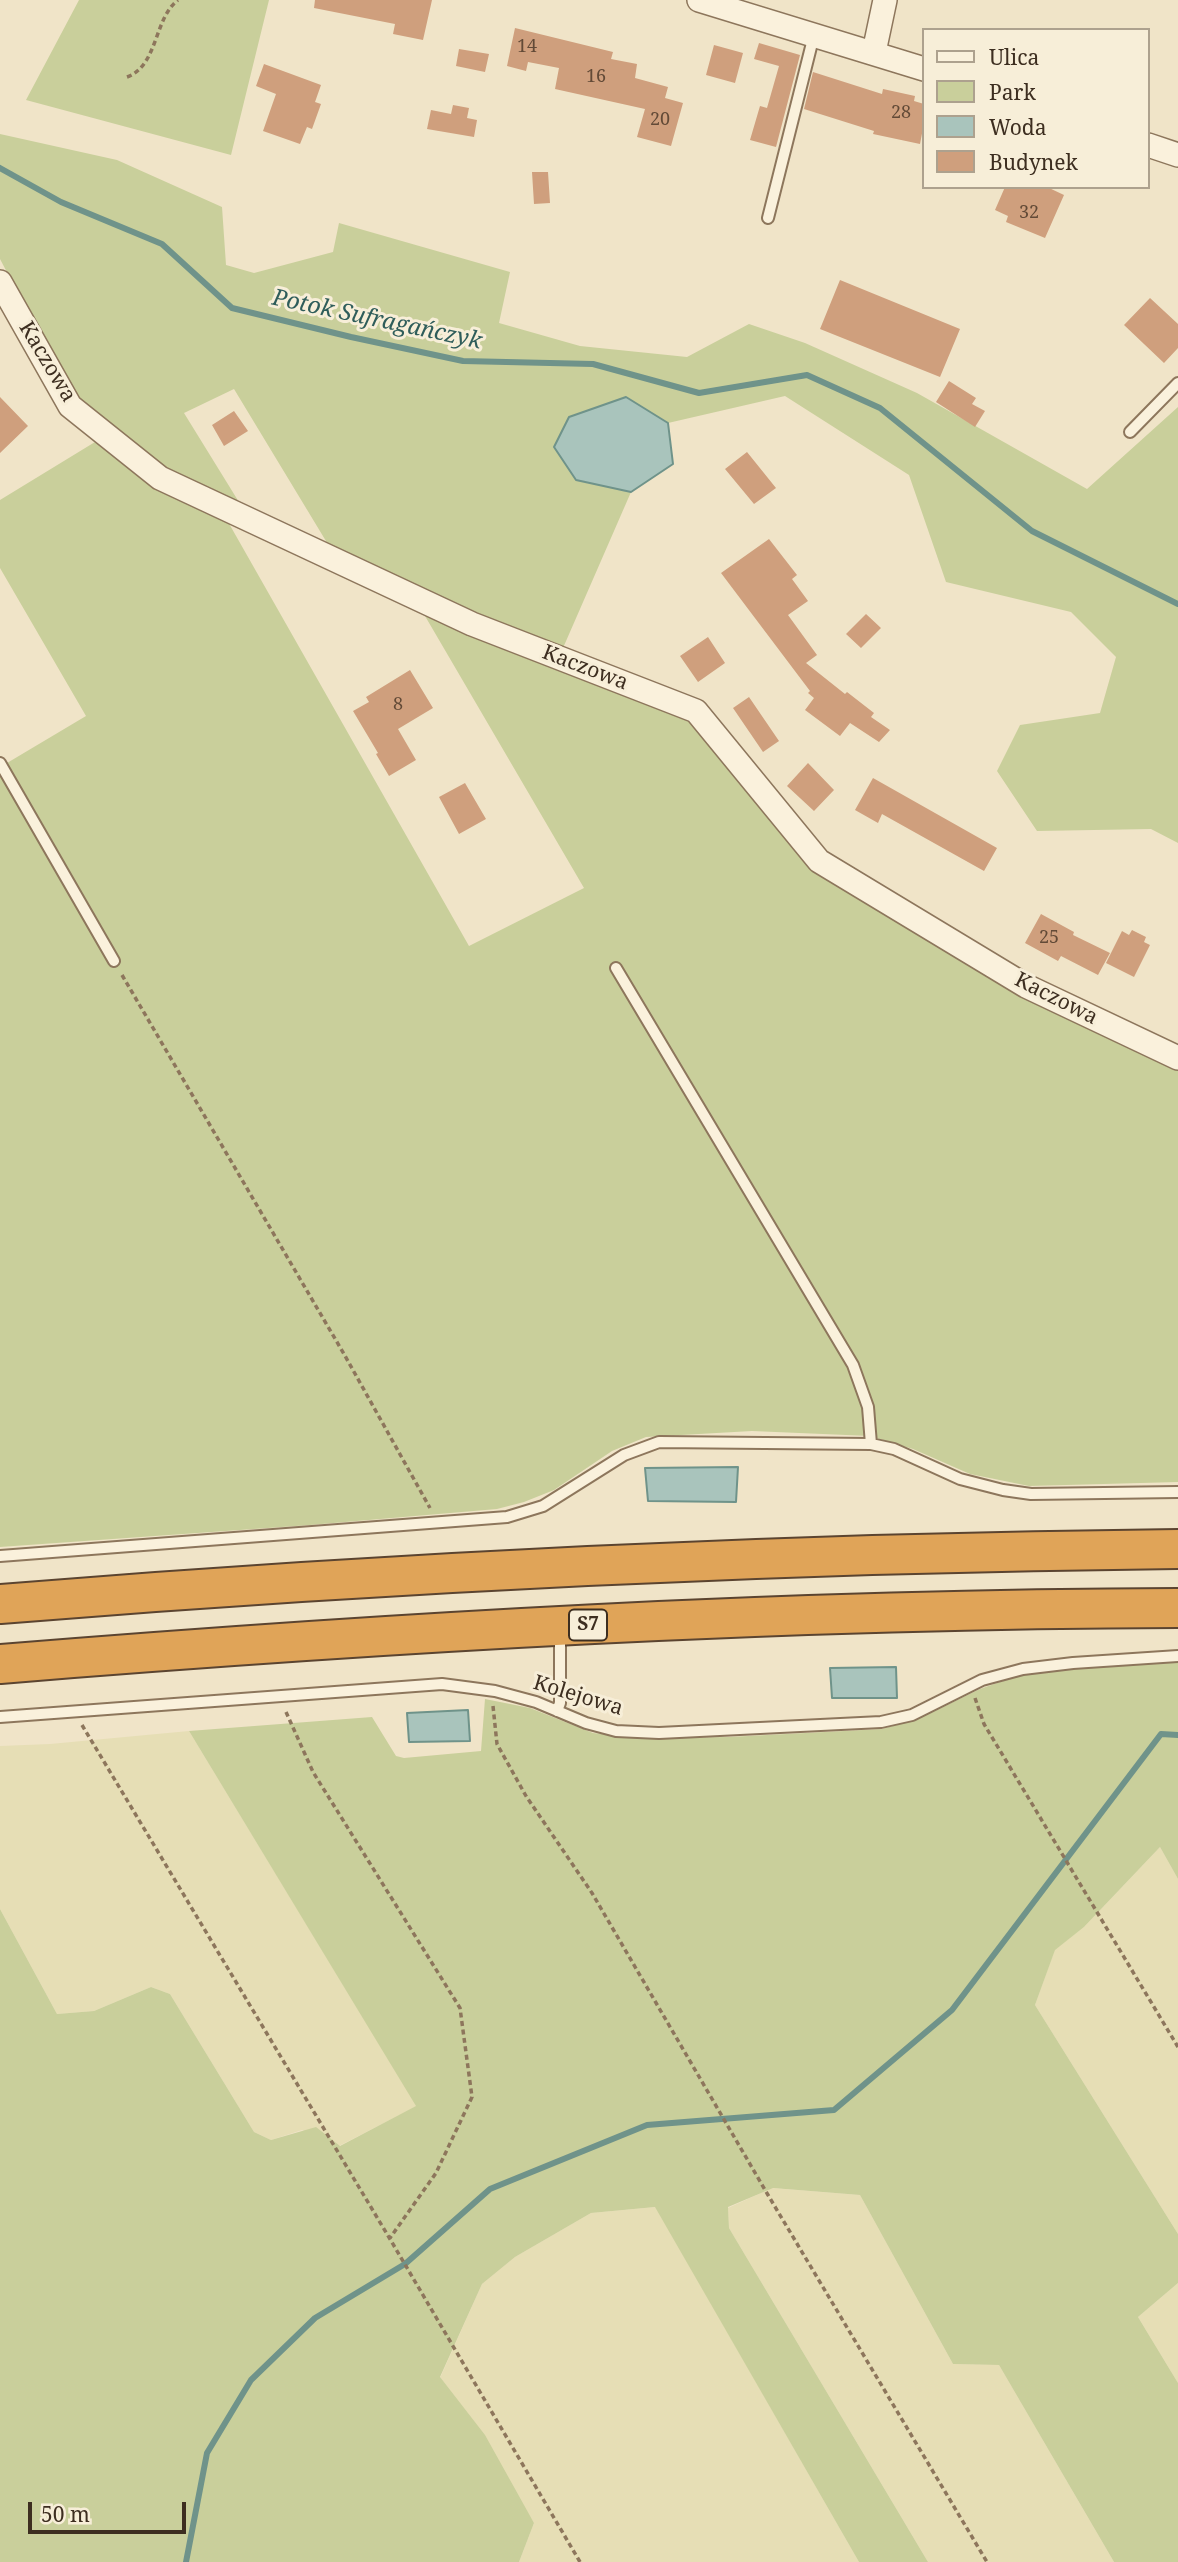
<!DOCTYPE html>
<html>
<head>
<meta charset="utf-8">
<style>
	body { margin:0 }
	#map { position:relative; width:1178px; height:2562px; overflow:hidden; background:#f0e4c8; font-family:"Noto Serif",serif }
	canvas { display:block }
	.legend { position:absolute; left:922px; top:28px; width:228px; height:161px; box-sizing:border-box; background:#f7eed8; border:2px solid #ada18e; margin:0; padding:9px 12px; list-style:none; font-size:21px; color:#3d2e20 }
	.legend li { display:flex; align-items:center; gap:14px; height:35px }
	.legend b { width:35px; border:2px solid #ada18e }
	.scale { position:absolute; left:28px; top:2502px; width:158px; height:32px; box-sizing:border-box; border:4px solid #3d2e20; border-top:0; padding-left:9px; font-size:21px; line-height:24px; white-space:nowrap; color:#3d2e20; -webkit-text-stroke:5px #f7eed8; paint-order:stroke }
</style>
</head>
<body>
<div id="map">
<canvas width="1178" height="2562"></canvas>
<ul class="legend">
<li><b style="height:9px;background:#faf1dc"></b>Ulica</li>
<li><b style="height:19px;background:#c9cf9b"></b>Park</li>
<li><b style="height:19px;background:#a9c4bc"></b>Woda</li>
<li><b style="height:19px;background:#cf9f7d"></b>Budynek</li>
</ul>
<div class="scale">50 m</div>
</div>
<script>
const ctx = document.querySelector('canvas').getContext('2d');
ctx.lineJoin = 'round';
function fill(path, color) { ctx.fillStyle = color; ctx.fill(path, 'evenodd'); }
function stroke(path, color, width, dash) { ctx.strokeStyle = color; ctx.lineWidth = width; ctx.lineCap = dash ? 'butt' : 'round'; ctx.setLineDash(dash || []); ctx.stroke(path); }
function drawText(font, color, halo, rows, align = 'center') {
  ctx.font = font + ' "Noto Serif",serif'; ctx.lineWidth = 6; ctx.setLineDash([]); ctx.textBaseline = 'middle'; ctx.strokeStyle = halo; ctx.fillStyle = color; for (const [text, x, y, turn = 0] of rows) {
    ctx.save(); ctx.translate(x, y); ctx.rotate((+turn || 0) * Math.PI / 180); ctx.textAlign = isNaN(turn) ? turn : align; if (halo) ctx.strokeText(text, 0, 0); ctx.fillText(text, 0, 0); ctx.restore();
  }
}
fill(new Path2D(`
	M189,1731L417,2106L339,2146L302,2130L271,2140L254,2132L170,1994L151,1987L94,2011L57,2014L0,1909V1746L50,1744Z
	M1160,1847L1178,1879V2234L1035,2005L1055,1949L1084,1927Z
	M772,2188L860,2195L953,2364L999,2365L1114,2562H928L729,2228L728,2208Z
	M656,2207L859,2562H519L534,2523L440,2378L482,2284L515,2257L591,2213Z
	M1178,2283V2383L1138,2317Z`), '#e6deb5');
fill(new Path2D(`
	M79,0H269L231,155L26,100Z
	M0,134L117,160L222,207L226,265L254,273L333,252L339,223L510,272L499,323L580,346L687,357L749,324L805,343L917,393L1087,489L1178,407V843L1151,829L1037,831L997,771L1020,725L1100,713L1116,657L1071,612L946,582L909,475L785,396L668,423L626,397L576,479L631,492L563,648L474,618L332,551L234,389L184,413L242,507L164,471L76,403L0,259Z
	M95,442L156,485L223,513L469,946L584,888L418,604L692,716L813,865L1178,1062V1482L1029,1486L970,1474L913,1449L870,1436L752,1431L646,1437L612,1451L554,1490L524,1502L497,1509L310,1525L0,1547V763L2,766L86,716L0,568V500Z
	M1178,1662V1879L1160,1847L1084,1927L1055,1950L1035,2005L1178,2234V2283L1138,2317L1178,2383V2562H1114L999,2365L953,2364L860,2195L773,2188L728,2207L729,2228L928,2562H859L655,2207L591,2213L515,2257L482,2284L440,2377L485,2435L534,2523L519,2562H0V1909L57,2014L94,2011L151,1987L170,1994L254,2132L271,2140L316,2127L340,2146L416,2106L189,1731L372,1717L396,1756L404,1758L481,1751L485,1699L530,1708L593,1733L637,1738L729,1737L882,1729L918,1719L980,1689L1017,1676L1085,1666Z`), '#c9cf9b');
const water = new Path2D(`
	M626,397L668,423L673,464L631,492L576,480L554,447L569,417Z
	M738,1467L736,1502L648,1501L645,1468Z
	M896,1667L897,1698H832L830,1668Z
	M468,1710L470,1741L409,1742L407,1713Z`);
fill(water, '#a9c4bc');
stroke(water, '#6f938a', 2);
stroke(new Path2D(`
	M0,168L61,202L162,244L232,308L351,337L463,361L593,364L699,393L807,375L880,408L1032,531L1178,604
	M186,2562L207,2453L251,2380L315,2318L405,2264L490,2189L647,2125L834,2110L952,2010L1161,1734L1178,1735`), '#6f938a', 6);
fill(new Path2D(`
	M315,0H432L423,40L393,34L395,24L314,8Z
	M515,28L613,52L611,59L637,64L635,78L668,87L665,98L683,103L671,146L637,137L645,109L555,89L559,68L528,62L526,71L507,66Z
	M759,43L800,55L776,147L750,140L760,106L767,108L779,66L754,59Z
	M714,45L743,53L735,83L706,75Z
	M459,49L489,54L485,72L456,66Z
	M264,64L321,85L315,102L321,104L312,129L307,127L300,144L263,131L276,94L256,86Z
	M813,72L882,94L883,89L915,96L914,101L924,104V123L920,144L873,134L874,131L804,109Z
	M453,105L469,108L467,118L477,120L474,137L427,129L431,110L451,114Z
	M532,172H548L550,203L534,204Z
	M1005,187H1047L1064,195L1045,238L1006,222L1008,216L995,210Z
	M840,280L960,329L940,377L820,329Z
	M1150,298L1178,324V348L1164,363L1124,325Z
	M949,381L976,398L972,404L985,411L975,427L936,402Z
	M0,397L28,426L0,453Z
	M234,411L248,431L224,446L212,425Z
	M747,452L776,488L754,504L725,469Z
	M769,539L797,575L792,579L808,601L788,615L817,655L806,663L845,694L847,692L874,713L871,717L890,730L879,742L850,723L840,736L805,710L814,698L808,693L810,691L721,573Z
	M866,614L881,628L861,648L846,634Z
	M708,637L725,663L698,682L680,656Z
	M410,670L433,708L398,729L416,760L389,776L376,754L378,753L353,711L369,702L366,697Z
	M749,697L779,741L763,752L733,708Z
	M808,763L834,790L814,811L787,786Z
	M873,778L997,848L984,871L882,814L878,823L855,810Z
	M465,783L486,819L459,834L439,797Z
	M1041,914L1074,932L1073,935L1110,953L1098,975L1061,956L1058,961L1025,943Z
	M1132,930L1146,937L1144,942L1150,945L1134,977L1106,963L1122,931L1129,935Z`), '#cf9f7d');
const service = new Path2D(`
	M768,218L814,35
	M1130,432L1178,383
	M0,763L114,961
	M616,968L853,1365L868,1407L871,1444
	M0,1556L507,1517L543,1506L624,1455L659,1442L871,1444L894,1449L960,1479L1003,1490L1031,1494L1178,1492
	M557,1711L560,1703V1633
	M0,1717L442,1684L495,1691L536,1702L586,1723L616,1731L659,1733L881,1722L912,1715L982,1680L1023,1669L1073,1663L1178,1656`);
const minor = new Path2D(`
	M699,0L924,69
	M874,52L885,0
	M1148,145L1178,155
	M0,282L70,406L160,478L472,624L696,711L819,861L1026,986L1178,1058`);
const motorway = new Path2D(`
	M0,1604C392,1572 785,1553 1178,1549
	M0,1664C392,1632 785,1609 1178,1608`);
stroke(service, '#8d765c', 14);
stroke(minor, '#8d765c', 26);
stroke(motorway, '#5b4430', 42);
stroke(new Path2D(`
	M127,77C158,66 154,18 178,0
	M122,975L344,1354L430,1508
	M975,1698L984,1724L1178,2047
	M493,1706L497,1744L526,1796L592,1893L768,2195L987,2562
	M286,1712L313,1772L460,2008L472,2097L436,2173L390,2238
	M82,1725L390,2239L580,2562`), '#8d765c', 3.5, [5, 3.5]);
stroke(service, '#faf1dc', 10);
stroke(minor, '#faf1dc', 23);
stroke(motorway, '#e0a458', 38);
drawText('18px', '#624a37', null, [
	["14",527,47],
	["16",596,77],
	["28",901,113],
	["20",660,120],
	["32",1029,213],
	["8",398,705],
	["25",1049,938]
]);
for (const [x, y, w] of [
	[588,1625,38]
]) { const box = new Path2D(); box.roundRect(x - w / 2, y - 15.5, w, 31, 5); ctx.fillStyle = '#f7eed8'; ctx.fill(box); stroke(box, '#3d2e20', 2); }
drawText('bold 19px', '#3d2e20', null, [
	["S7",588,1625]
]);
drawText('21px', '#3d2e20', '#f7eed8', [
	["Kaczowa",47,362,59],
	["Kaczowa",585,668,21],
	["Kaczowa",1056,999,27],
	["Kolejowa",578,1696,17]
]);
drawText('italic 23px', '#2f5d5a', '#f7eed8', [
	["Potok Sufragańczyk",377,320,12]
]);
</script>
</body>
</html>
